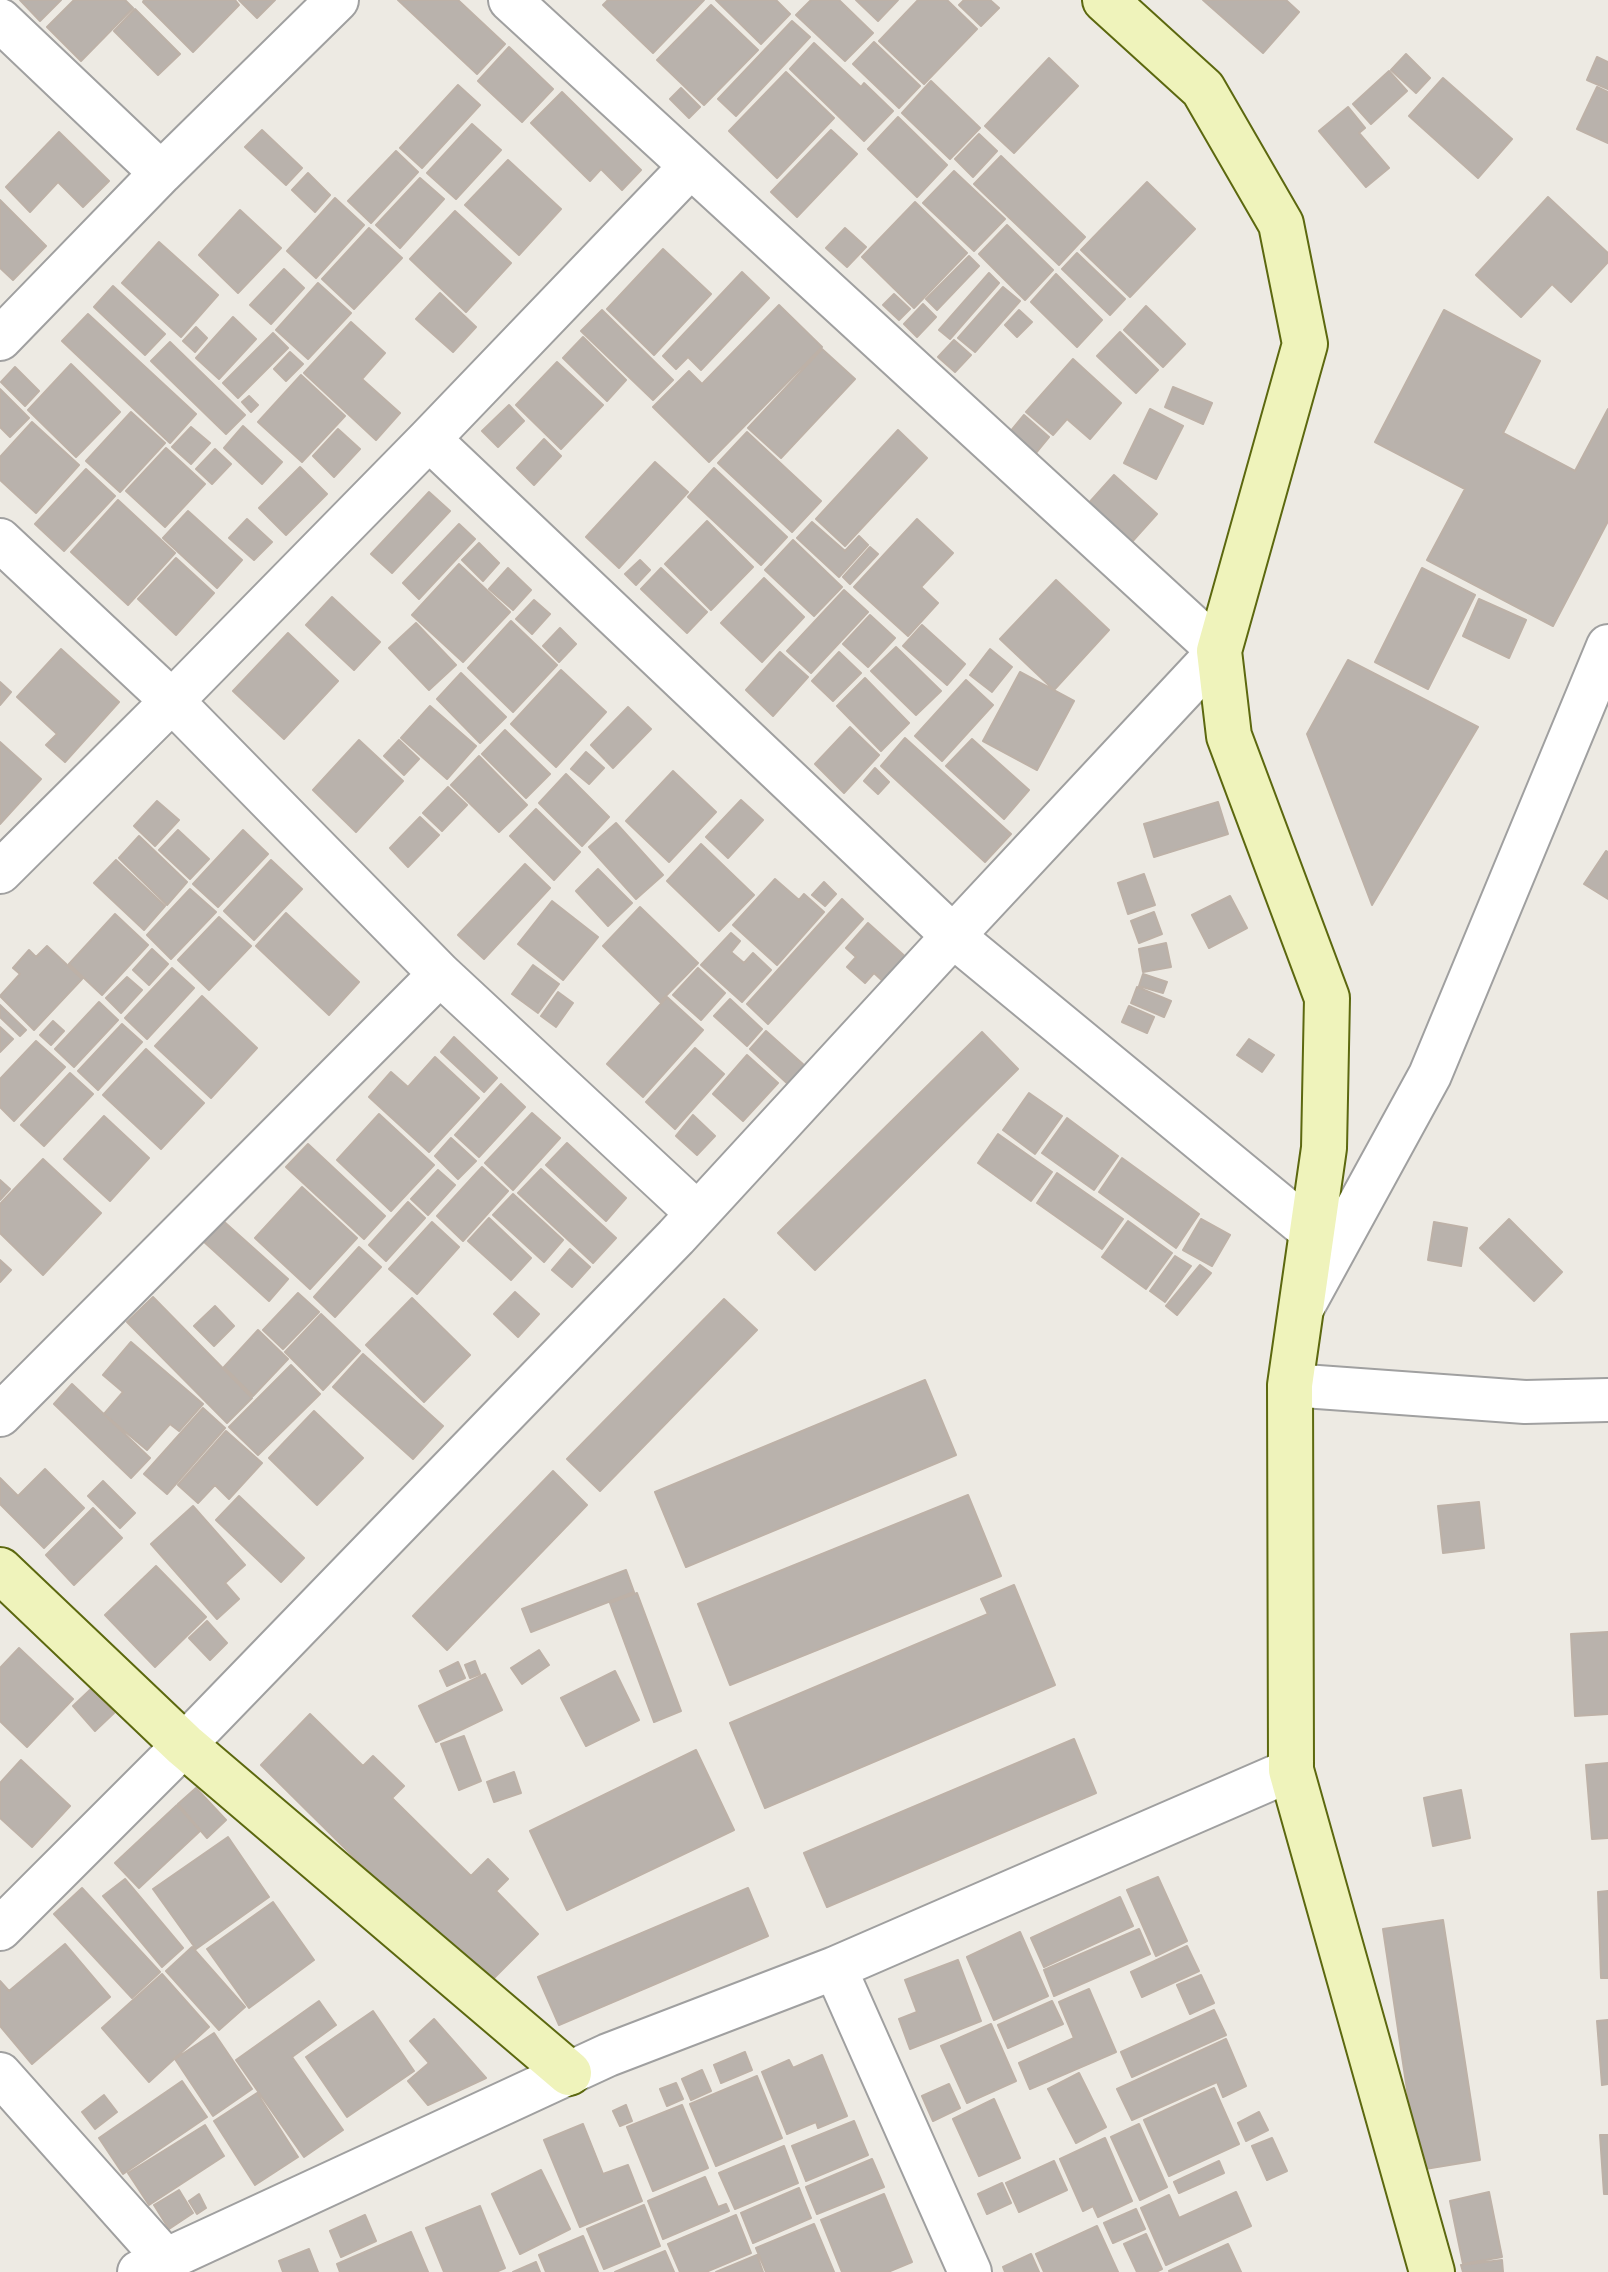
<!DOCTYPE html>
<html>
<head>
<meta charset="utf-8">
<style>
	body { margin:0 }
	canvas { display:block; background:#edeae3 }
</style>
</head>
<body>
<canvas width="1608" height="2272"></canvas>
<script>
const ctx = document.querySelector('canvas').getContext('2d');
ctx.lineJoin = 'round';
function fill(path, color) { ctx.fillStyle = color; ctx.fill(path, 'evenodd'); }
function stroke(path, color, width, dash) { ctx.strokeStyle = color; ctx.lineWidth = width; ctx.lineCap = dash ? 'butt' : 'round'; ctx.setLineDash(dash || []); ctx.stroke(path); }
const building = new Path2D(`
	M20,0H61L40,21Z
	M74,0H125L133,8L81,61L47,27Z
	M144,0H235L239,5L193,52L143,2Z
	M239,0H275L257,18Z
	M398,0H458L505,44L477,74Z
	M608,0H704L653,53L603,5Z
	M716,0H776L790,14L761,44Z
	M811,0H839L873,33L845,61L796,15Z
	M856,0H898L878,21Z
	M918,0H947L977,29L924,84L879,41Z
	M964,0H990L999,8L981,26L959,5Z
	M1203,0H1286L1299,12L1263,53Z
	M711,5L758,50L704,105L657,60Z
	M135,9L180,54L158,75L114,31Z
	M792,21L810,37L736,116L718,99Z
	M874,42L920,86L899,108L853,64Z
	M814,43L861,87L864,83L893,111L864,141L790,69Z
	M509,47L553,89L522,122L478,81Z
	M1406,54L1430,78L1416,93L1391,70Z
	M1597,57L1608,62V89L1587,80Z
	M1049,58L1078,86L1014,153L985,126Z
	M1389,71L1407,91L1371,124L1353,104Z
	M786,72L834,118L777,178L729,131Z
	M1443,78L1512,139L1478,178L1409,116Z
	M931,81L980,128L950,159L902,113Z
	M458,85L480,105L422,168L400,148Z
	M1597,87L1608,92V143L1577,129Z
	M681,88L700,107L689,118L670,99Z
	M562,92L641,170L622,190L601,169L590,181L531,123Z
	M1348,107L1365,128L1359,133L1389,168L1366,187L1319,131Z
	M898,117L947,165L917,197L868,149Z
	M472,124L501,150L456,199L427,173Z
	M262,130L302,168L286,185L245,147Z
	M831,130L857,154L797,217L771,192Z
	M59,132L109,181L83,207L58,182L30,212L6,187Z
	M979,134L997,151L973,177L955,159Z
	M396,151L418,172L371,223L348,201Z
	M1001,156L1085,237L1059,265L974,184Z
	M508,160L561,209L519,255L465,205Z
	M954,171L1005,219L974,251L923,203Z
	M308,173L330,195L315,212L292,190Z
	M420,178L444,199L400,248L376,225Z
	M1147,182L1195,229L1130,297L1081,250Z
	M1548,197L1608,253V262L1571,302L1552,284L1521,317L1476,275Z
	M335,198L364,225L316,278L287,251Z
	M0,200L46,246L13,280L0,268Z
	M915,202L967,253L914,308L862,257Z
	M240,210L281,248L238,293L199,255Z
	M455,211L511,263L466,312L410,259Z
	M1007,225L1053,270L1025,300L979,254Z
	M369,228L402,258L354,309L322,279Z
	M845,228L866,247L847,267L826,248Z
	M159,242L218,295L181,337L122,283Z
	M663,249L711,294L654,355L607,309Z
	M1077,253L1125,299L1110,315L1062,269Z
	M969,256L979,266L937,310L926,299Z
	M284,269L304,288L271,324L250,305Z
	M742,272L769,298L701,370L688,357L676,369L663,356Z
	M989,273L999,283L950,339L939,330Z
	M1056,274L1102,320L1077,347L1031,302Z
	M318,283L351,313L308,359L276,330Z
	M113,286L165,334L145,355L94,307Z
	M1003,287L1020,301L975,352L958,338Z
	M440,293L476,327L453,352L416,319Z
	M894,294L910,309L899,320L883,305Z
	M923,304L936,317L917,337L904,324Z
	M779,305L822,347L709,462L653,407L689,371L702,384Z
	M1146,306L1185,344L1163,367L1124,330Z
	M602,310L673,380L653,400L581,331Z
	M1019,310L1032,322L1017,337L1005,325Z
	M1444,310L1540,361L1503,433L1575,471L1608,409V521L1553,626L1427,560L1465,489L1375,442Z
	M88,314L196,414L170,443L62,341Z
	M233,317L256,339L219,379L196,358Z
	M351,322L385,353L362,379L400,413L376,440L304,373Z
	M196,327L207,338L195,352L183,341Z
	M1120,332L1158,370L1136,393L1097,356Z
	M273,333L288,348L238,398L223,383Z
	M583,337L626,380L607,401L563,358Z
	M954,340L971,355L955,372L938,357Z
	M170,342L245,415L226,434L151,361Z
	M822,349L855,379L781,458L748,428Z
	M290,352L303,364L286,381L274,369Z
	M1073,359L1121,403L1090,439L1067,419L1053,435L1026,412Z
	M557,362L603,405L561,449L516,405Z
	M71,364L120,412L76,457L28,410Z
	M15,367L39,391L25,406L1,382Z
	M301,375L345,416L302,462L258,422Z
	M1173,387L1212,403L1203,424L1165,407Z
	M0,389L29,418L10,437L0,427Z
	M249,396L258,405L251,412L242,402Z
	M509,405L524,421L498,447L482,431Z
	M1150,409L1183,426L1156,479L1124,463Z
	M131,412L165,443L120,492L86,461Z
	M1024,415L1049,437L1035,454L1010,432Z
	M32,422L79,465L36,513L0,480V457Z
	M243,426L282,462L262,484L224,448Z
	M191,427L210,443L191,464L172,447Z
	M338,429L360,449L334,477L313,456Z
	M898,430L927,458L845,546L816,519Z
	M747,432L821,501L792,532L718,463Z
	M544,439L561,456L534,485L517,468Z
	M166,448L205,484L165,527L126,491Z
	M215,449L231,464L212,484L196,469Z
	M655,462L688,492L619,568L586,537Z
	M300,467L327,494L286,535L259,508Z
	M714,468L787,537L761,565L688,497Z
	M86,469L115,496L64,551L35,524Z
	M1114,475L1157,514L1130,544L1087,505Z
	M429,492L450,511L392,573L371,554Z
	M118,500L175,553L128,605L71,552Z
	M188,511L242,560L217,588L163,538Z
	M247,519L272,542L254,560L229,538Z
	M917,519L953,553L921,587L938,603L908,636L854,587Z
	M707,521L753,567L711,610L665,564Z
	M812,522L845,551L859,536L868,545L839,577L797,538Z
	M459,524L475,539L419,599L403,583Z
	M793,540L842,587L814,616L765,570Z
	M479,543L499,563L483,581L462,560Z
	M870,547L878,554L850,584L843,577Z
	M176,558L214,593L176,635L138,599Z
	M640,560L650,570L636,585L625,574Z
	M459,564L510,612L463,662L412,615Z
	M508,568L531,590L513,610L489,589Z
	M661,568L707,612L687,633L641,589Z
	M1422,568L1475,595L1428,689L1375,662Z
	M764,578L804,617L762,662L721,623Z
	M1056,580L1109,630L1054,690L1000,639Z
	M844,590L868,612L811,673L787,651Z
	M332,597L380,642L354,670L306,625Z
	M1479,599L1526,620L1509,658L1463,636Z
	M534,600L550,614L532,634L516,619Z
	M870,615L895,638L868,667L843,644Z
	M511,621L557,665L513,712L468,668Z
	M416,623L456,665L429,690L389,648Z
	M922,625L965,664L947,685L903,646Z
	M560,628L576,644L559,662L543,646Z
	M288,633L338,681L284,739L233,691Z
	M896,647L941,691L916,715L871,671Z
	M61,649L119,702L65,762L46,745L57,734L17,697Z
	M990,649L1012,667L992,692L970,675Z
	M780,652L808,677L773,716L746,690Z
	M839,652L861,673L833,701L812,681Z
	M1348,660L1478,727L1372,905L1307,734Z
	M561,670L606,712L556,767L511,724Z
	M1020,672L1074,701L1037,770L983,741Z
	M461,673L506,717L480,743L437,699Z
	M865,678L909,723L881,751L837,706Z
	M966,680L993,705L942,761L915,736Z
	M0,682L11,692L0,705Z
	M430,706L476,746L447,779L401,738Z
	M628,707L651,729L613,768L591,745Z
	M850,727L879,755L844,793L815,764Z
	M505,730L550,774L526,798L482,754Z
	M905,738L1011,834L985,862L881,766Z
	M972,739L1029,790L1004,819L946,766Z
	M359,740L403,781L356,832L313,790Z
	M399,740L419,759L404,775L384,756Z
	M0,742L41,779L0,824Z
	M586,752L604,768L589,784L571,769Z
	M479,756L527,805L499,832L451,785Z
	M875,768L889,782L878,794L864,781Z
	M673,771L716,812L669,862L626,821Z
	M566,774L609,817L582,846L539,803Z
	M448,787L467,805L442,831L423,813Z
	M741,800L763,820L728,858L706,837Z
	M157,801L179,820L155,846L134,826Z
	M1218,802L1228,834L1154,857L1144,824Z
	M536,809L580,852L554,880L510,836Z
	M420,817L439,835L408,867L390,848Z
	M616,823L663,875L636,899L589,847Z
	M178,830L209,859L190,879L159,850Z
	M243,830L268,854L218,907L193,884Z
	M139,836L187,882L167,905L119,858Z
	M701,844L754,895L719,931L667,881Z
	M1606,851L1608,852V899L1584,884Z
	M116,860L165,906L144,930L94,883Z
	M271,860L302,889L254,940L224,911Z
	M525,864L550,888L484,959L458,935Z
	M598,869L632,903L608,926L576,891Z
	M1144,874L1155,905L1128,914L1118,883Z
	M775,879L799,900L804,894L824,912L777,965L733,925Z
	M824,882L836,894L825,906L812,895Z
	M190,889L216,912L171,959L147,935Z
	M1230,896L1247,928L1209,948L1192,915Z
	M842,899L863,919L768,1024L747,1004Z
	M552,901L598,937L563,980L518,944Z
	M640,907L698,963L660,1002L603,946Z
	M1154,912L1162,934L1139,943L1131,921Z
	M286,913L359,982L329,1015L256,946Z
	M115,914L148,945L102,995L69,964Z
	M219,917L251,946L209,990L178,960Z
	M868,923L909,960L887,985L874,973L865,983L847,967L856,957L846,948Z
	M731,933L740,941L731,952L744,963L753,953L771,970L742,1002L701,965Z
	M1166,943L1171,967L1143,972L1139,949Z
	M47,946L82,979L34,1030L0,996L20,974L13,968L29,950L36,957Z
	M152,949L168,964L149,985L133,970Z
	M533,965L559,984L538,1013L512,994Z
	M172,968L194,988L147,1039L125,1018Z
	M698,968L725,993L701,1020L673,995Z
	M1143,974L1167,982L1163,993L1139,986Z
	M127,977L142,990L121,1013L106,998Z
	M1137,987L1171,1001L1164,1017L1131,1003Z
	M558,992L573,1003L556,1027L541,1016Z
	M202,996L257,1048L211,1098L155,1046Z
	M667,997L703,1030L643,1097L607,1064Z
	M730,999L762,1029L747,1046L714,1016Z
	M99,1002L118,1020L74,1067L55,1049Z
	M0,1005L26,1030L20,1036L0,1017Z
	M1129,1006L1154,1017L1147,1033L1122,1022Z
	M53,1021L64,1031L51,1045L40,1035Z
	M122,1024L142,1042L98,1090L78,1071Z
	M0,1027L13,1039L0,1052Z
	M766,1031L805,1066L789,1085L750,1049Z
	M982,1032L1018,1069L815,1270L778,1233Z
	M454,1037L497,1078L484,1092L441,1052Z
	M1249,1039L1274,1055L1262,1072L1237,1055Z
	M36,1041L65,1067L14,1121L0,1107V1079Z
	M695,1048L724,1074L675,1129L646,1102Z
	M146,1049L204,1103L161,1149L103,1095Z
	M747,1055L778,1083L743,1121L713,1094Z
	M435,1057L479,1098L429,1152L369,1097L391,1072L408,1087Z
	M70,1073L93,1094L44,1146L21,1125Z
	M501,1084L525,1107L479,1157L455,1135Z
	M1029,1093L1062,1116L1035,1154L1003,1130Z
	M532,1113L560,1138L513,1190L485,1163Z
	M379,1114L434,1165L391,1211L337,1160Z
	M693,1115L715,1136L697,1155L676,1136Z
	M104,1116L149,1158L110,1201L64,1159Z
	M1067,1118L1118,1156L1094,1190L1042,1153Z
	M998,1134L1052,1172L1031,1201L978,1163Z
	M451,1138L476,1161L458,1179L435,1156Z
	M567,1143L626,1198L606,1221L546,1165Z
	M308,1144L385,1216L364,1239L286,1167Z
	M1122,1158L1199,1214L1176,1248L1099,1192Z
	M43,1159L101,1213L43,1275L0,1233V1204Z
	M482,1167L508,1191L463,1241L437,1216Z
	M541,1169L616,1238L593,1263L518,1193Z
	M438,1170L455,1185L428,1215L411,1199Z
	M1057,1173L1123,1219L1102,1249L1037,1203Z
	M0,1180L10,1189L0,1200Z
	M302,1187L357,1238L310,1289L255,1238Z
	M513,1194L563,1240L544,1262L493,1215Z
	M408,1202L425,1218L386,1261L369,1245Z
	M489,1218L531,1258L511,1280L468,1241Z
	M221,1219L288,1279L269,1301L202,1240Z
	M1201,1219L1230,1235L1212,1266L1183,1250Z
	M1509,1219L1562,1272L1534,1301L1480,1248Z
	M1128,1221L1172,1253L1146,1289L1102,1257Z
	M432,1222L459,1247L417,1294L389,1269Z
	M1434,1222L1467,1228L1461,1266L1428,1260Z
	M359,1247L381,1267L335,1317L314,1297Z
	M570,1249L590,1267L572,1287L552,1270Z
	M1175,1256L1191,1266L1165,1302L1150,1291Z
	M0,1260L11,1270L0,1282Z
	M1200,1265L1211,1273L1177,1315L1166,1306Z
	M515,1292L539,1314L518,1337L494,1314Z
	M298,1293L319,1312L283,1349L263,1330Z
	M153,1297L252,1398L227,1423L127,1322Z
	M412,1298L470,1355L424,1402L366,1345Z
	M724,1299L757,1330L600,1491L567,1459Z
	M215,1306L234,1326L214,1346L194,1326Z
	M321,1314L360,1351L323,1390L285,1352Z
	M258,1330L288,1359L253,1396L224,1367Z
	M131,1342L203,1404L179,1431L170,1424L147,1450L104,1414L123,1392L103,1375Z
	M363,1354L443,1426L413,1459L333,1387Z
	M291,1365L320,1394L258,1455L229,1427Z
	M925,1380L956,1455L686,1567L655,1492Z
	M72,1384L150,1458L131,1478L54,1404Z
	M203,1408L225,1428L167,1494L144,1474Z
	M314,1411L363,1458L317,1505L269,1458Z
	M226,1431L262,1463L229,1499L215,1485L198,1503L178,1485Z
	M45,1469L84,1508L44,1548L0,1504V1478L18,1496Z
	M553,1471L587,1505L447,1650L413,1616Z
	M103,1481L135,1513L120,1528L88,1496Z
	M968,1495L1001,1576L730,1685L698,1604Z
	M239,1496L304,1558L281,1582L216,1520Z
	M1479,1502L1484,1548L1443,1553L1438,1506Z
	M193,1506L245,1565L225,1583L239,1599L217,1619L151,1544Z
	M93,1508L122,1538L74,1585L46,1555Z
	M156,1566L206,1617L155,1667L105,1615Z
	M626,1570L634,1592L531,1632L522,1609Z
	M1014,1585L1055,1685L765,1808L730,1723L988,1614L981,1599Z
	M637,1593L681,1711L654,1722L610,1603Z
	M207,1621L227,1643L210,1660L189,1638Z
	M1608,1632V1714L1575,1716L1571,1634Z
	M19,1648L73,1699L27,1747L0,1721V1668Z
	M539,1650L549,1665L522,1684L511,1668Z
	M475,1661L480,1674L470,1678L465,1665Z
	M458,1662L465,1678L447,1686L440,1671Z
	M615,1671L639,1720L586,1746L561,1698Z
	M485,1674L502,1710L436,1742L419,1706Z
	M92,1688L114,1713L95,1731L73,1706Z
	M310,1714L363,1766L373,1756L404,1786L392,1798L471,1876L488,1859L508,1879L496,1891L538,1934L485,1987L261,1765Z
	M464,1736L481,1781L459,1790L441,1744Z
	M1074,1739L1096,1793L827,1907L804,1853Z
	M696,1750L734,1830L567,1910L530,1831Z
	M21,1760L70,1806L32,1847L0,1818V1783Z
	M1608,1763V1838L1592,1839L1586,1765Z
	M514,1772L521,1793L494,1802L487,1782Z
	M196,1788L226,1820L207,1838L178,1804Z
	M1461,1790L1470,1838L1433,1846L1424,1798Z
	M177,1805L200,1831L139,1888L115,1863Z
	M228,1837L269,1897L196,1949L153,1889Z
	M1158,1877L1187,1941L1156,1956L1127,1890Z
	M125,1879L183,1948L162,1967L103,1896Z
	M82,1888L160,1972L132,1998L54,1914Z
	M748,1888L768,1936L559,2025L538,1977Z
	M1608,1891V1978H1601L1598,1892Z
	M1120,1897L1133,1926L1044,1967L1031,1938Z
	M273,1902L314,1960L249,2008L207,1949Z
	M1443,1920L1480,2160L1419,2170L1383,1929Z
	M1139,1929L1150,1954L1054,1996L1044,1970Z
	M1020,1932L1048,1996L994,2020L967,1957Z
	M65,1944L110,1997L32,2064L0,2026V1981L9,1991Z
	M1187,1946L1199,1971L1142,1997L1131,1972Z
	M192,1947L245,2007L219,2030L166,1971Z
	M958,1960L981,2021L910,2049L899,2019L917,2012L905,1980Z
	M162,1974L209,2027L149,2082L102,2028Z
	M1201,1975L1214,2003L1190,2014L1177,1985Z
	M1089,1989L1116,2052L1030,2089L1019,2063L1074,2038L1059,2002Z
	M319,2001L336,2025L292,2057L343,2130L304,2157L236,2060Z
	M1052,2001L1063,2024L1008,2048L998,2025Z
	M1214,2010L1226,2035L1132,2077L1121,2052Z
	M373,2011L414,2071L347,2117L306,2057Z
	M434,2019L486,2078L428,2105L408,2081L429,2063L410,2041Z
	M1608,2020V2084L1602,2085L1597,2021Z
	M991,2024L1016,2081L967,2103L941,2046Z
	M214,2033L252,2089L213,2116L175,2059Z
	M1226,2039L1246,2086L1223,2097L1217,2082L1132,2120L1117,2089Z
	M745,2052L752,2070L721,2083L714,2065Z
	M822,2055L847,2116L818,2128L816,2122L787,2134L762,2072L789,2060L793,2068Z
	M702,2070L711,2091L691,2100L682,2079Z
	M1079,2073L1106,2127L1076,2143L1048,2089Z
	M757,2076L782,2138L716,2166L690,2104Z
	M182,2081L207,2117L123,2174L99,2138Z
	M676,2083L683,2099L667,2106L660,2089Z
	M949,2084L960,2108L933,2121L922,2096Z
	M1214,2088L1239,2144L1169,2176L1144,2120Z
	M257,2093L298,2157L255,2185L214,2121Z
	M104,2095L117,2112L95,2129L82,2112Z
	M994,2099L1020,2158L979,2176L953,2119Z
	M626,2105L632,2121L620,2126L613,2111Z
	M682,2105L708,2168L653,2191L627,2127Z
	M1259,2112L1268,2130L1246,2141L1238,2123Z
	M854,2121L868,2155L806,2181L792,2146Z
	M583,2124L603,2174L628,2165L642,2201L580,2227L544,2140Z
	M1139,2124L1167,2187L1140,2200L1111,2137Z
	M205,2125L224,2156L149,2205L128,2173Z
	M1600,2135H1608V2194H1604Z
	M1105,2138L1132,2201L1098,2217L1093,2206L1083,2211L1060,2159Z
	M1272,2138L1287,2171L1267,2180L1252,2146Z
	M784,2146L798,2183L735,2209L719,2173Z
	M872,2159L884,2187L817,2214L806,2187Z
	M1054,2161L1067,2190L1019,2212L1006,2183Z
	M1219,2161L1224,2173L1179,2193L1174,2182Z
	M541,2170L570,2229L520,2254L492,2194Z
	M705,2177L718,2207L726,2204L729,2211L663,2239L648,2201Z
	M1002,2183L1011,2203L987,2214L978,2194Z
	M799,2188L811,2218L753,2243L741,2213Z
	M179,2190L193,2213L169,2229L154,2205Z
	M1236,2192L1251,2226L1166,2265L1141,2208L1169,2195L1179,2218Z
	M1489,2192L1502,2257L1463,2264L1450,2201Z
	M199,2194L206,2208L197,2214L189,2201Z
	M884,2194L912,2262L888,2272H842L821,2220Z
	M644,2205L660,2246L604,2269L587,2229Z
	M480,2206L505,2268L496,2272H444L426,2228Z
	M1136,2209L1145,2229L1113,2243L1104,2223Z
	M365,2215L376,2241L341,2257L330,2231Z
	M736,2215L751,2253L706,2272H680L668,2244Z
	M814,2224L834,2272H766L756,2248Z
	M1097,2226L1118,2272H1044L1036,2254Z
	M411,2232L428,2272H340L337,2264Z
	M1146,2234L1162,2269L1156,2272H1137L1124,2244Z
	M583,2236L598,2272H546L539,2255Z
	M1228,2244L1241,2272H1170L1169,2271Z
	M309,2249L318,2272H283L279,2261Z
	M665,2251L674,2272H615Z
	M1031,2254L1039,2272H1005L1003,2267Z
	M757,2255L763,2272H716Z
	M1502,2260L1503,2272H1463L1461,2265Z
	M536,2262L540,2272H513Z`);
fill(building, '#b9b2ac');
stroke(building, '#bdb1a7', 2);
const minor = new Path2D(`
	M0,20L161,173
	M0,339L161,173L337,0
	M429,439L953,936L1312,1232
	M0,540L172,701L440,974L697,1213
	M0,872L172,701L429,439L690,167
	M1304,1305L1430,1075L1608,646
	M1290,1385L1525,1402L1608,1400
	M0,1415L440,974
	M0,1929L184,1745L676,1237L953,936L1219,651L510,0
	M835,1968L970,2272
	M0,2074L166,2260
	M139,2272L608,2055L835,1968L1291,1770`);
const secondary = new Path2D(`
	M1105,0L1203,89L1281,224L1305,344L1219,651L1229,736L1327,998L1324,1148L1290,1385L1291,1770L1432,2272
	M0,1570L184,1745L569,2073`);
stroke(minor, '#a0a0a0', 46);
stroke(secondary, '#5c680f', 48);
stroke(minor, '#fff', 42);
stroke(secondary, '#eff3bb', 44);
</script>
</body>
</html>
